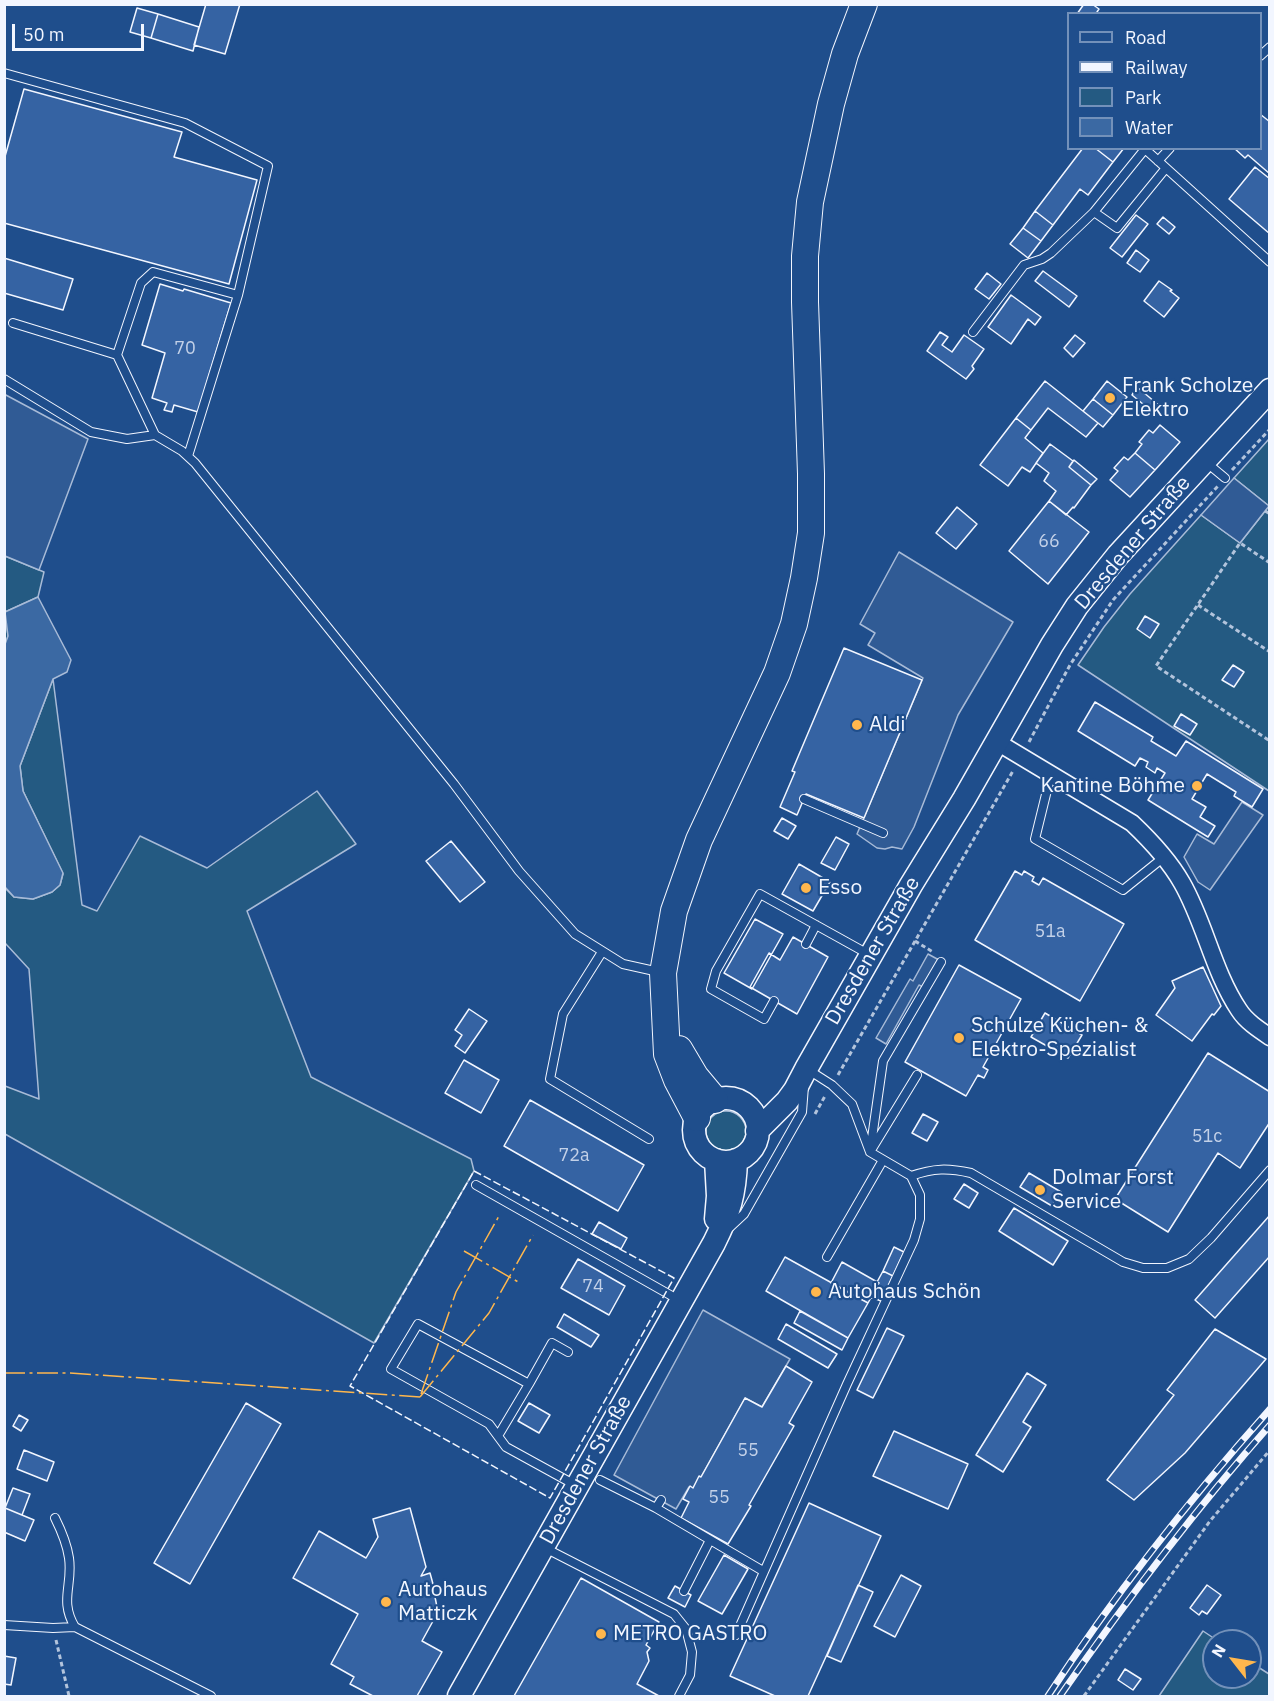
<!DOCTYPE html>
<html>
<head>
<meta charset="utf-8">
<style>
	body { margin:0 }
	#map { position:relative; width:1274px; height:1701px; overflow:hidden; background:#1f4e8c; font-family:"IBM Plex Sans",sans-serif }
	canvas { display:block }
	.frame { position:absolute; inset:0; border:6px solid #f2f6ff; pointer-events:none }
	.legend { position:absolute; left:1067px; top:12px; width:195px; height:138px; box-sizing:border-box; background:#1f4e8c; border:2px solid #7391ba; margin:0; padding:8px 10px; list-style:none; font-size:18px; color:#f2f6ff }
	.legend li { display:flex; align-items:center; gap:12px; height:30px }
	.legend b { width:30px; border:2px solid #7391ba }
	.north { position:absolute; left:1202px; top:1629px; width:60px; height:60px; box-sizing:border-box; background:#1f4e8c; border:2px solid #7391ba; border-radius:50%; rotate:301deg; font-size:16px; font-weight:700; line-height:24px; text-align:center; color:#f2f6ff }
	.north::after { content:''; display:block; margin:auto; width:21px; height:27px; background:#ffb74d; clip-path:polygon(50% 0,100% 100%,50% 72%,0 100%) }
	.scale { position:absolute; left:12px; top:24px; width:132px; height:27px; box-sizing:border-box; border:3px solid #f2f6ff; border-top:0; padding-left:8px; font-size:18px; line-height:21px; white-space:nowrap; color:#f2f6ff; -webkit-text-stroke:4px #1f4e8c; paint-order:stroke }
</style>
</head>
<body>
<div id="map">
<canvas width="1274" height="1701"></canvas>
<div class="frame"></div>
<ul class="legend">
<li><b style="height:8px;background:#1f4e8c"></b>Road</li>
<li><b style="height:8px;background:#f2f6ff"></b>Railway</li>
<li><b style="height:16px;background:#245a82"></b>Park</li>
<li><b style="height:16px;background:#3b69a3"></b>Water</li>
</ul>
<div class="north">N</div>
<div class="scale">50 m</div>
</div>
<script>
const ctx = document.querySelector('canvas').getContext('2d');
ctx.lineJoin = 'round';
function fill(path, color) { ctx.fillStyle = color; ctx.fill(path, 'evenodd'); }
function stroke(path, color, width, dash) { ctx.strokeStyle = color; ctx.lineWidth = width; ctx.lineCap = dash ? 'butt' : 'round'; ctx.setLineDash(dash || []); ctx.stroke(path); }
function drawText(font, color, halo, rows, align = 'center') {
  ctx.font = font + ' "IBM Plex Sans",sans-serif'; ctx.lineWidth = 4.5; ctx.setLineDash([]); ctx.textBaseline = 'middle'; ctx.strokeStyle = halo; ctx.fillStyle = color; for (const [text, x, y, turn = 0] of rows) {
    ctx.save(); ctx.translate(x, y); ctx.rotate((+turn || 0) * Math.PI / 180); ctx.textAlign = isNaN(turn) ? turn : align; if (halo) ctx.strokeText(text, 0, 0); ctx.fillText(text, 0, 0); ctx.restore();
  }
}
const green = new Path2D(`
	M1269,439V791L1078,665L1104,627L1130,594L1201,515L1240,543L1269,506L1234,478Z
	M5,556L44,572L38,597L5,612L8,636L5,647Z
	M53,679L82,905L97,911L140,836L207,868L317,791L356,844L247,911L311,1077L471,1159L474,1171L374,1343L5,1134V1086L39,1099L29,969L5,943L4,887L14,897L33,899L52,892L60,885L63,874L23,791L20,766Z
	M706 1131a20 20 0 1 1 40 0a20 20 0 1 1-40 0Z
	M1203,1631L1218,1641H1214V1677H1250V1662L1269,1674V1696H1159Z`);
fill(green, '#245a82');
stroke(green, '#a8bbd7', 1.5);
const parking = new Path2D(`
	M4,394L88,439L39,570L5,556Z
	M1234,478L1269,506L1240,543L1201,515Z
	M899,552L1013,622L958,715L914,827L902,849L892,847L885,849L877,848L857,834L923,678L868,645L875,633L860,624Z
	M1242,802L1263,815L1210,890L1198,882L1184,857L1197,834L1214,844Z
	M928,954L939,960L923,987L919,985L886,1044L876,1038L910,979L913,981Z
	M703,1310L790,1359L762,1407L745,1398L701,1477L693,1488L689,1487L676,1509L614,1475Z`);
fill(parking, '#305b95');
stroke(parking, '#a8bbd7', 1.5);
const water = new Path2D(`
	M38,597L71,660L67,672L53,679L20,766L23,791L63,873L60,885L52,892L33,899L14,897L5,887L4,647L8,636L5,612Z`);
fill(water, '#3b69a3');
stroke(water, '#a8bbd7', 1.5);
const building = new Path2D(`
	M206,4H240L225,54L194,45Z
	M1084,4H1092L1099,9L1097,12L1099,14H1077Z
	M137,8L158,14L151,38L130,32Z
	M158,14L199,27L193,51L151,38Z
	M24,89L182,132L174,157L257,180L229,284L4,223V160Z
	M1260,114L1270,122V174L1248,155L1245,158L1234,148H1260Z
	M1083,148H1095L1113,162L1088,195L1080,189L1053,225L1035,211Z
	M1095,148H1124L1113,162Z
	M1255,167L1270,179V234L1229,199Z
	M1035,211L1053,225L1041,241L1023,228Z
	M1136,215L1148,224L1122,257L1110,248Z
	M1163,217L1175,227L1169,234L1157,224Z
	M1023,228L1041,241L1028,258L1010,244Z
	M1136,250L1149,260L1140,272L1127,263Z
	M4,258L73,279L63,310L4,293Z
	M1043,271L1077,296L1069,307L1035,281Z
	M987,273L1001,284L989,299L975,289Z
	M1159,281L1172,290L1170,291L1179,298L1164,317L1144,301Z
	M160,284L183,291L184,289L231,303L198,412L174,405L172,412L164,410L167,403L152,398L165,353L142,345Z
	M1011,295L1041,317L1035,325L1028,319L1011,344L988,327Z
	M940,332L948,337L942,345L952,352L964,335L984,349L972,366L974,369L966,379L927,351Z
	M1075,335L1085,343L1073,357L1064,348Z
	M1045,381L1098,423L1086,437L1048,408L1031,430L1016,418Z
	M1107,381L1127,397L1113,415L1093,399Z
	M1137,387L1161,407L1155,414L1132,395Z
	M1093,399L1113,415L1103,427L1083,411Z
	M1016,418L1031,430L1025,438L1043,453L1030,472L1022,467L1008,486L980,465Z
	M1160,425L1180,442L1155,470L1135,453L1142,444L1139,442L1149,430L1153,433Z
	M1050,444L1073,461L1069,467L1091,485L1074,508L1073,507L1066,515L1049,501L1056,491L1044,481L1049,473L1036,463Z
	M1135,453L1155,470L1130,497L1110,480L1118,471L1114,468L1124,457L1128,460Z
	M1074,460L1097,479L1091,485L1069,467Z
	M1049,501L1089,532L1048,584L1009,551Z
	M957,507L977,524L956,549L936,533Z
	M1145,616L1159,624L1150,638L1137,629Z
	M844,648L922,680L864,818L806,794L797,815L780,807L795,772L792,771Z
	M1233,665L1244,672L1234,687L1222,680Z
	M1095,702L1153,737L1151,741L1176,756L1186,741L1263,789L1252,807L1234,796L1236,792L1207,774L1192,799L1206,807L1200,817L1215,826L1208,837L1148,800L1165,773L1157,768L1155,773L1146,767L1148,762L1140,758L1135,766L1078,731Z
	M1181,714L1197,724L1190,735L1174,726Z
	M782,818L796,826L788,839L774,831Z
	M836,837L849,844L835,870L821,863Z
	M451,841L485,882L460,902L426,861Z
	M799,864L830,882L813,911L782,894Z
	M1015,871L1022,875L1024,871L1034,877L1032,881L1039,885L1043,878L1124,924L1080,1001L975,940Z
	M755,919L783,934L752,989L724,973Z
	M793,937L828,957L797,1014L750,987L769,953L780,960Z
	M959,965L1021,999L983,1067L988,1070L984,1078L978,1075L966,1096L905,1062Z
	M1203,967L1221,1006L1214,1015L1212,1014L1192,1041L1156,1015L1175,988L1172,981Z
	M469,1009L487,1021L465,1053L455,1046L462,1035L455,1030Z
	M1045,1013L1082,1035L1068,1058L1031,1037Z
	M1208,1053L1270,1092V1122L1240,1168L1218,1153L1168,1232L1115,1199Z
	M464,1060L499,1080L481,1113L445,1093Z
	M530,1100L644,1165L618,1211L504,1146Z
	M923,1114L938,1122L927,1141L912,1133Z
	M1029,1173L1061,1192L1052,1206L1020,1187Z
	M964,1184L978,1193L969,1208L954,1199Z
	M1014,1208L1068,1241L1053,1265L999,1231Z
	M1270,1215V1256L1215,1318L1195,1300Z
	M599,1222L627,1238L621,1249L592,1234Z
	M894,1247L904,1252L893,1276L883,1271Z
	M785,1257L868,1303L848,1338L766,1291Z
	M578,1259L625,1286L609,1315L561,1288Z
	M842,1262L879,1283L868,1303L831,1283Z
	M883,1271L893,1276L881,1301L871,1297L879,1283L877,1282Z
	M800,1311L848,1338L842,1350L794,1323Z
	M564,1314L599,1335L591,1347L557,1327Z
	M786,1324L837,1354L828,1368L778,1339Z
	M887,1328L904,1336L873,1398L857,1390Z
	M1215,1329L1266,1359L1185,1453L1134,1500L1107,1480L1174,1395L1167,1390Z
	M786,1366L812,1382L789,1423L794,1426L749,1505L751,1506L728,1544L681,1518L689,1502L683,1499L690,1486L693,1488L699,1476L701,1477L745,1398L762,1407Z
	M1027,1373L1046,1385L1023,1422L1031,1427L1003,1472L976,1455Z
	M246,1403L281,1424L190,1584L154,1563Z
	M529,1403L550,1415L539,1433L518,1421Z
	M19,1415L28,1420L21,1431L13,1426Z
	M894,1431L968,1464L948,1509L873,1476Z
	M24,1450L54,1462L47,1481L17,1469Z
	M13,1488L30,1494L22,1515L5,1508Z
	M809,1503L881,1536L808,1696H775L730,1676Z
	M5,1508L34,1520L25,1541L4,1532Z
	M410,1508L426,1567L421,1576L430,1573L433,1584L424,1587L434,1592L438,1612L422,1641L442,1652L417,1696H373L350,1684L354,1677L331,1664L358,1614L293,1578L319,1531L366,1558L378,1537L373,1519Z
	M724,1555L748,1569L722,1614L698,1601Z
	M901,1575L921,1586L895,1637L874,1626Z
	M581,1578L659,1622L646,1645L650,1648L647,1652L649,1661L637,1684L659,1696H514Z
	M858,1585L873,1592L841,1662L827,1656Z
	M1207,1585L1221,1595L1207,1614L1202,1611L1199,1615L1190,1608Z
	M675,1586L691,1595L685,1607L668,1598Z
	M4,1656L16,1658L11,1685L4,1684Z
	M1125,1669L1141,1679L1133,1690L1118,1680Z`);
fill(building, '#3563a3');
stroke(building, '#f2f6ff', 1.5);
const service = new Path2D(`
	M1260,56L1270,47
	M4,73L185,123L268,166L238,295L188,456
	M1158,161L1170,148
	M1166,168L1117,228L1094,212L1145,149L1270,262
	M13,323L117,355
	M973,332L1024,265L1042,259L1051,253L1094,212
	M4,379L91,432L127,439L155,435L117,355L141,283L153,272L238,295
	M155,435L182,451L195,463L454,784L519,871L575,934L623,964L659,972
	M1207,463L1225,478
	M1051,774L1035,839L1123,890L1164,857
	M804,799L883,833
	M806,944L816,925
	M602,952L563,1014L550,1079L649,1139
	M774,1001L764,1019L711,989L716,971L760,894L870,955
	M917,1075L870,1152L883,1061L941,962
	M911,1176C934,1168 948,1168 971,1173L1123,1262L1143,1268H1167L1189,1259L1211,1238L1270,1170
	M476,1185L679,1300
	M729,1228L744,1214L802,1112L804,1086
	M827,1257L883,1160
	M529,1384L552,1343L568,1352
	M498,1436L529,1384L418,1324L391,1369L489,1424L506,1447L577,1486
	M600,1480L656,1508L763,1571
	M656,1508L661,1500
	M55,1518C61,1530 67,1544 69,1558C73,1585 59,1601 75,1627
	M543,1547L674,1614L686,1629L692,1652L690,1675L679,1696
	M684,1591L710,1540
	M4,1625L53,1628L75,1627L211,1696
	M736,1635L847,1384L914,1240L920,1219V1195L911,1176L870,1152L852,1104L832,1085L807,1069`);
const minor = new Path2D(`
	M997,742L1132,823C1151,841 1169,860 1182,883C1205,923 1213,971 1239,1010C1246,1021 1258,1029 1270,1037`);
const secondary = new Path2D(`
	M694 1130a32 32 0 1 1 64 0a32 32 0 1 1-64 0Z
	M757,1131L787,1101L795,1090L806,1069L911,885L964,799L1052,645L1077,606L1118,555L1270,390
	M716,1160L718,1196L716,1219
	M459,1696L714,1243C729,1213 735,1195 736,1160`);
const primary = new Path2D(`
	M679,1049L695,1076L715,1100
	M697,1118L677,1080L667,1054L663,973L674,911L699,840L777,673L794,624L804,578L811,533V474L805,302V256L810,202L831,104L845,54L864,4`);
stroke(service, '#f2f6ff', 10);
stroke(minor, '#f2f6ff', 19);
stroke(secondary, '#f2f6ff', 25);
stroke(primary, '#f2f6ff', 28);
stroke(new Path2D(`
	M1232,470L1270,429
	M1265,511L1270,514
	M1270,563L1240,543L1156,666L1270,741
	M1198,605L1270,652
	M1029,742L1070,665L1113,600L1218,486
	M915,941L933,952
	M838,1075L1013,771
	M815,1114L825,1096
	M56,1640L69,1696
	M1084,1696L1210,1521L1270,1450`), '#b3c4dc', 3, [4.5, 3]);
stroke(service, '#1f4e8c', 8);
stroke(minor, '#1f4e8c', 16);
stroke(secondary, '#1f4e8c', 22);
stroke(primary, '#1f4e8c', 26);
const rail = new Path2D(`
	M1048,1696C1114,1595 1189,1500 1270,1409
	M1060,1696C1125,1602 1194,1511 1270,1425`);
stroke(rail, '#f2f6ff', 7);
stroke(rail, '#1f4e8c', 4.5, [14]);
stroke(new Path2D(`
	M474,1171L674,1278L550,1498L350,1386Z`), '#f2f6ff', 1.5, [8, 3]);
stroke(new Path2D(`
	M464,1251L520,1283
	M4,1373H70L420,1397
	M421,1394L456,1292L499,1216
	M420,1397L489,1313L533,1235`), '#ffb74d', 1.5, [21, 4.5, 3, 4.5]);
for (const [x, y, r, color] of [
	[1110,398,6,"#ffb74d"],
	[857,725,6,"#ffb74d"],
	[1197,786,6,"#ffb74d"],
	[806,888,6,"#ffb74d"],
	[959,1038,6,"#ffb74d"],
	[1040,1190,6,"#ffb74d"],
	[816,1292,6,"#ffb74d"],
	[386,1602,6,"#ffb74d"],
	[601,1634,6,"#ffb74d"]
]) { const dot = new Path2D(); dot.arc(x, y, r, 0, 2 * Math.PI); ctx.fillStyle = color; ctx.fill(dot); stroke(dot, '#1f4e8c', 2); }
drawText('18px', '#c3d1e8', null, [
	["70",185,349],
	["66",1049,542],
	["51a",1050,932],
	["51c",1207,1137],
	["72a",574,1156],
	["74",593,1287],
	["55",748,1451],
	["55",719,1498]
]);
drawText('21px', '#f2f6ff', '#1f4e8c', [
	["Frank Scholze",1122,386],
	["Elektro",1122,410],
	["Aldi",869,725],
	["Kantine Böhme",1185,786,"right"],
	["Esso",818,888],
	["Schulze Küchen- &",971,1026],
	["Elektro-Spezialist",971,1050],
	["Dolmar Forst",1052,1178],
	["Service",1052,1202],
	["Autohaus Schön",828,1292],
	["Autohaus",398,1590],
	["Matticzk",398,1614],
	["METRO GASTRO",613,1634]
], 'left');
drawText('21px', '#f2f6ff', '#1f4e8c', [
	["Dresdener Straße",1133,543,-50],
	["Dresdener Straße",873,951,-60],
	["Dresdener Straße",586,1470,-61]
]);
</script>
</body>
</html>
